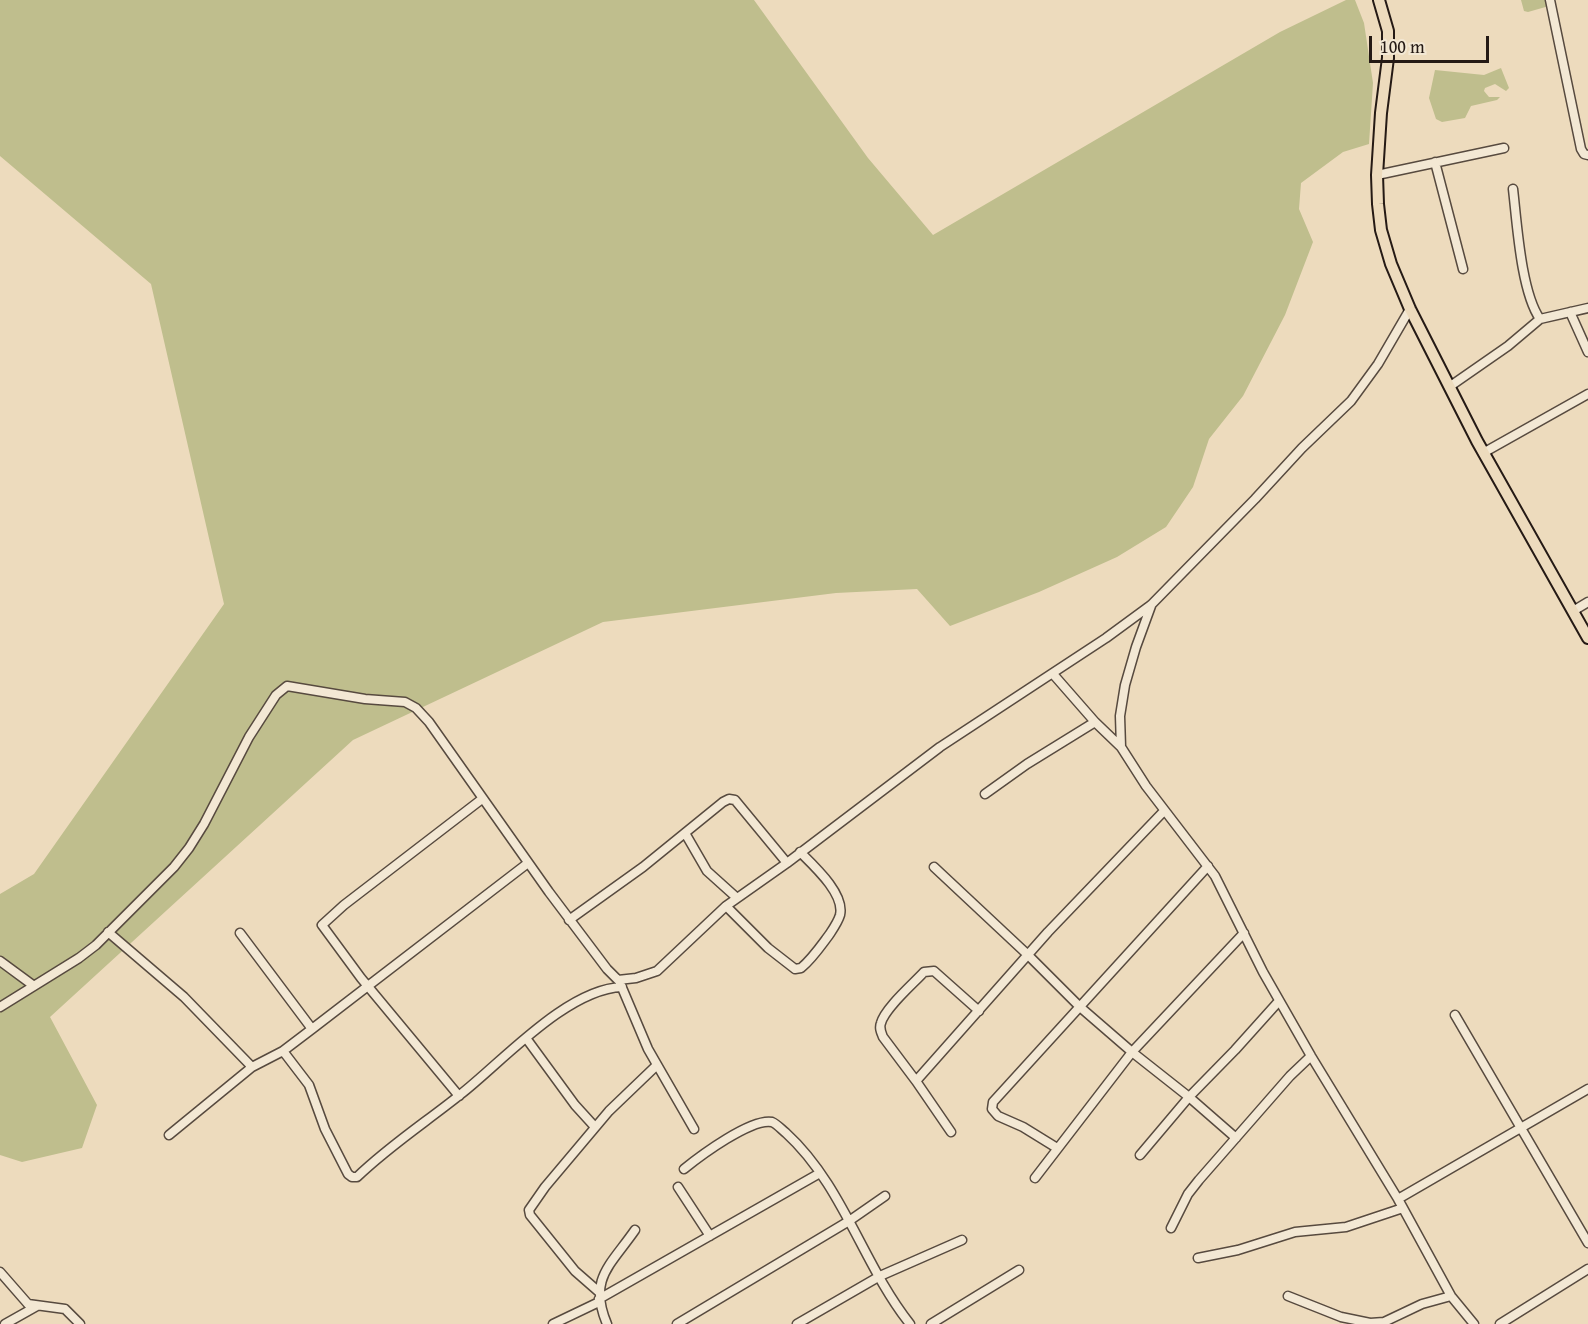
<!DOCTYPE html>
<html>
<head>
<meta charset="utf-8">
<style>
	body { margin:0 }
	#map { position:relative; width:1588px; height:1324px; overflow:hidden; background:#eddbbd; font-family:"Gentium Book Plus",serif }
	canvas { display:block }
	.scale { position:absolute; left:1369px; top:36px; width:120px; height:27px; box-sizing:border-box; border:3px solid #251a15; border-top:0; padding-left:8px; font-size:18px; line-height:21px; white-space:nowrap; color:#251a15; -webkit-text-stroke:4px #f3e8d4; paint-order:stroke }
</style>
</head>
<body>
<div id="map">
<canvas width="1588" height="1324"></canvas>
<div class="scale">100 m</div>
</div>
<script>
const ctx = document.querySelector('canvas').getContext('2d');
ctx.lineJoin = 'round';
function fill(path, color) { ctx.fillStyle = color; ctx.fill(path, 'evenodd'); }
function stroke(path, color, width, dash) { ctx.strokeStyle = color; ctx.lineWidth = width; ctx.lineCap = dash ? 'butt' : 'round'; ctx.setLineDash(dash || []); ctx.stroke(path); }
fill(new Path2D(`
	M0,0H754L868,158L933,235L1280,32L1346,0H1355L1364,23L1373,83L1369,144L1343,152L1301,183L1299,209L1313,242L1285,315L1243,396L1209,439L1193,487L1166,527L1117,557L1039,592L950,626L917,589L836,593L603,622L353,740L50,1017L97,1105L82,1148L22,1162L0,1155V894L34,874L224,604L151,284L0,156Z
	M1521,0H1548L1549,6L1528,12L1524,11Z
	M1501,68L1509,88L1506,91L1495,84L1485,88L1484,91L1489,97H1500L1497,100L1471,106L1465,118L1442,122L1436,119L1429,98L1435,70L1484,75Z`), '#bfbe8d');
const minor = new Path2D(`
	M1550,0L1581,149L1584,154L1588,155
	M1435,162L1463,269
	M1377,175L1504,148
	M1513,189C1517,223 1521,292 1540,319
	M1570,312L1588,352
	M1449,387L1508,346L1540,319L1588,308
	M1483,453L1588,394
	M1151,606L1136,647L1125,685L1120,716L1121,747L1146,786L1215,876L1263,972L1311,1056L1398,1199L1451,1296L1474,1324
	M1573,611L1588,602
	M1053,674L1095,722L1121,747
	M985,794L1027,764L1095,722
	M685,833L707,871L737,898
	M934,867L1028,955L1080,1007L1132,1052L1189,1097L1236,1138
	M726,906L768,948L795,969L801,968C812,959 820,947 829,935C833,929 838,922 840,915C845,894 814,866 800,852
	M569,920L643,867L723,802L729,799L735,800L787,863
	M108,932L184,997L252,1067
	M240,933L312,1029
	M0,961L34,986
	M620,983L648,1049L694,1129
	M0,1007L79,958L96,945L174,867L189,848L204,824L249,737L276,695L287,686L365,699L405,702L416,708L429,722L549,892L607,969L618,980L636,978L657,971L726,906L787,863L940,747L1106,638L1151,605L1255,499L1302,448L1351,401L1378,364L1410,309
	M1455,1015L1588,1243
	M526,1038L575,1105L595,1127
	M283,1051L309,1085L325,1129L348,1174L352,1177H357C389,1146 426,1122 461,1094C503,1061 567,989 622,987
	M916,1081L1048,932L1164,811
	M459,1096L361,978L322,925L344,905L482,799
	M951,1132L916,1081L883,1037C881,1032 879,1028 881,1023C885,1008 913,984 924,972L934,971L979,1011
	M169,1135L252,1067L283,1051L312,1029L528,863
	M1057,1148L1023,1127L998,1116L992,1109L993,1102L1208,866
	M1140,1155L1189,1097L1235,1050L1279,1001
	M684,1169C700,1156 751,1118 772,1122C777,1124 782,1130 786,1133C843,1185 863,1265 910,1324
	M1035,1178L1132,1052L1244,933
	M678,1187L710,1236
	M1398,1199L1588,1089
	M1171,1228L1188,1194L1199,1180L1290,1076L1311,1056
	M1198,1258L1238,1250L1295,1232L1346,1227L1403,1208
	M0,1272L28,1304L65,1309L80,1324
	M599,1292L575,1271L530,1215L529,1210L545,1187L609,1111L657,1065
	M1288,1296L1341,1317L1370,1323L1384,1322L1422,1304L1451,1296
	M599,1299L820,1173
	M5,1324L37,1306
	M553,1324L599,1302
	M607,1324C588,1279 610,1266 635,1230
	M677,1324L849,1221L885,1196
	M797,1324L880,1276L962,1240
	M931,1324L1019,1270
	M1500,1324L1588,1269`);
const major = new Path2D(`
	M1379,0L1388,31V58L1381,113L1377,175L1378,204L1381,230L1391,264L1410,309L1477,441L1588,638`);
stroke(minor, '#574a3f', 11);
stroke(major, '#251a15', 14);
stroke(minor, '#f3e8d4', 8);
stroke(major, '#eddbbd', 10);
</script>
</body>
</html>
